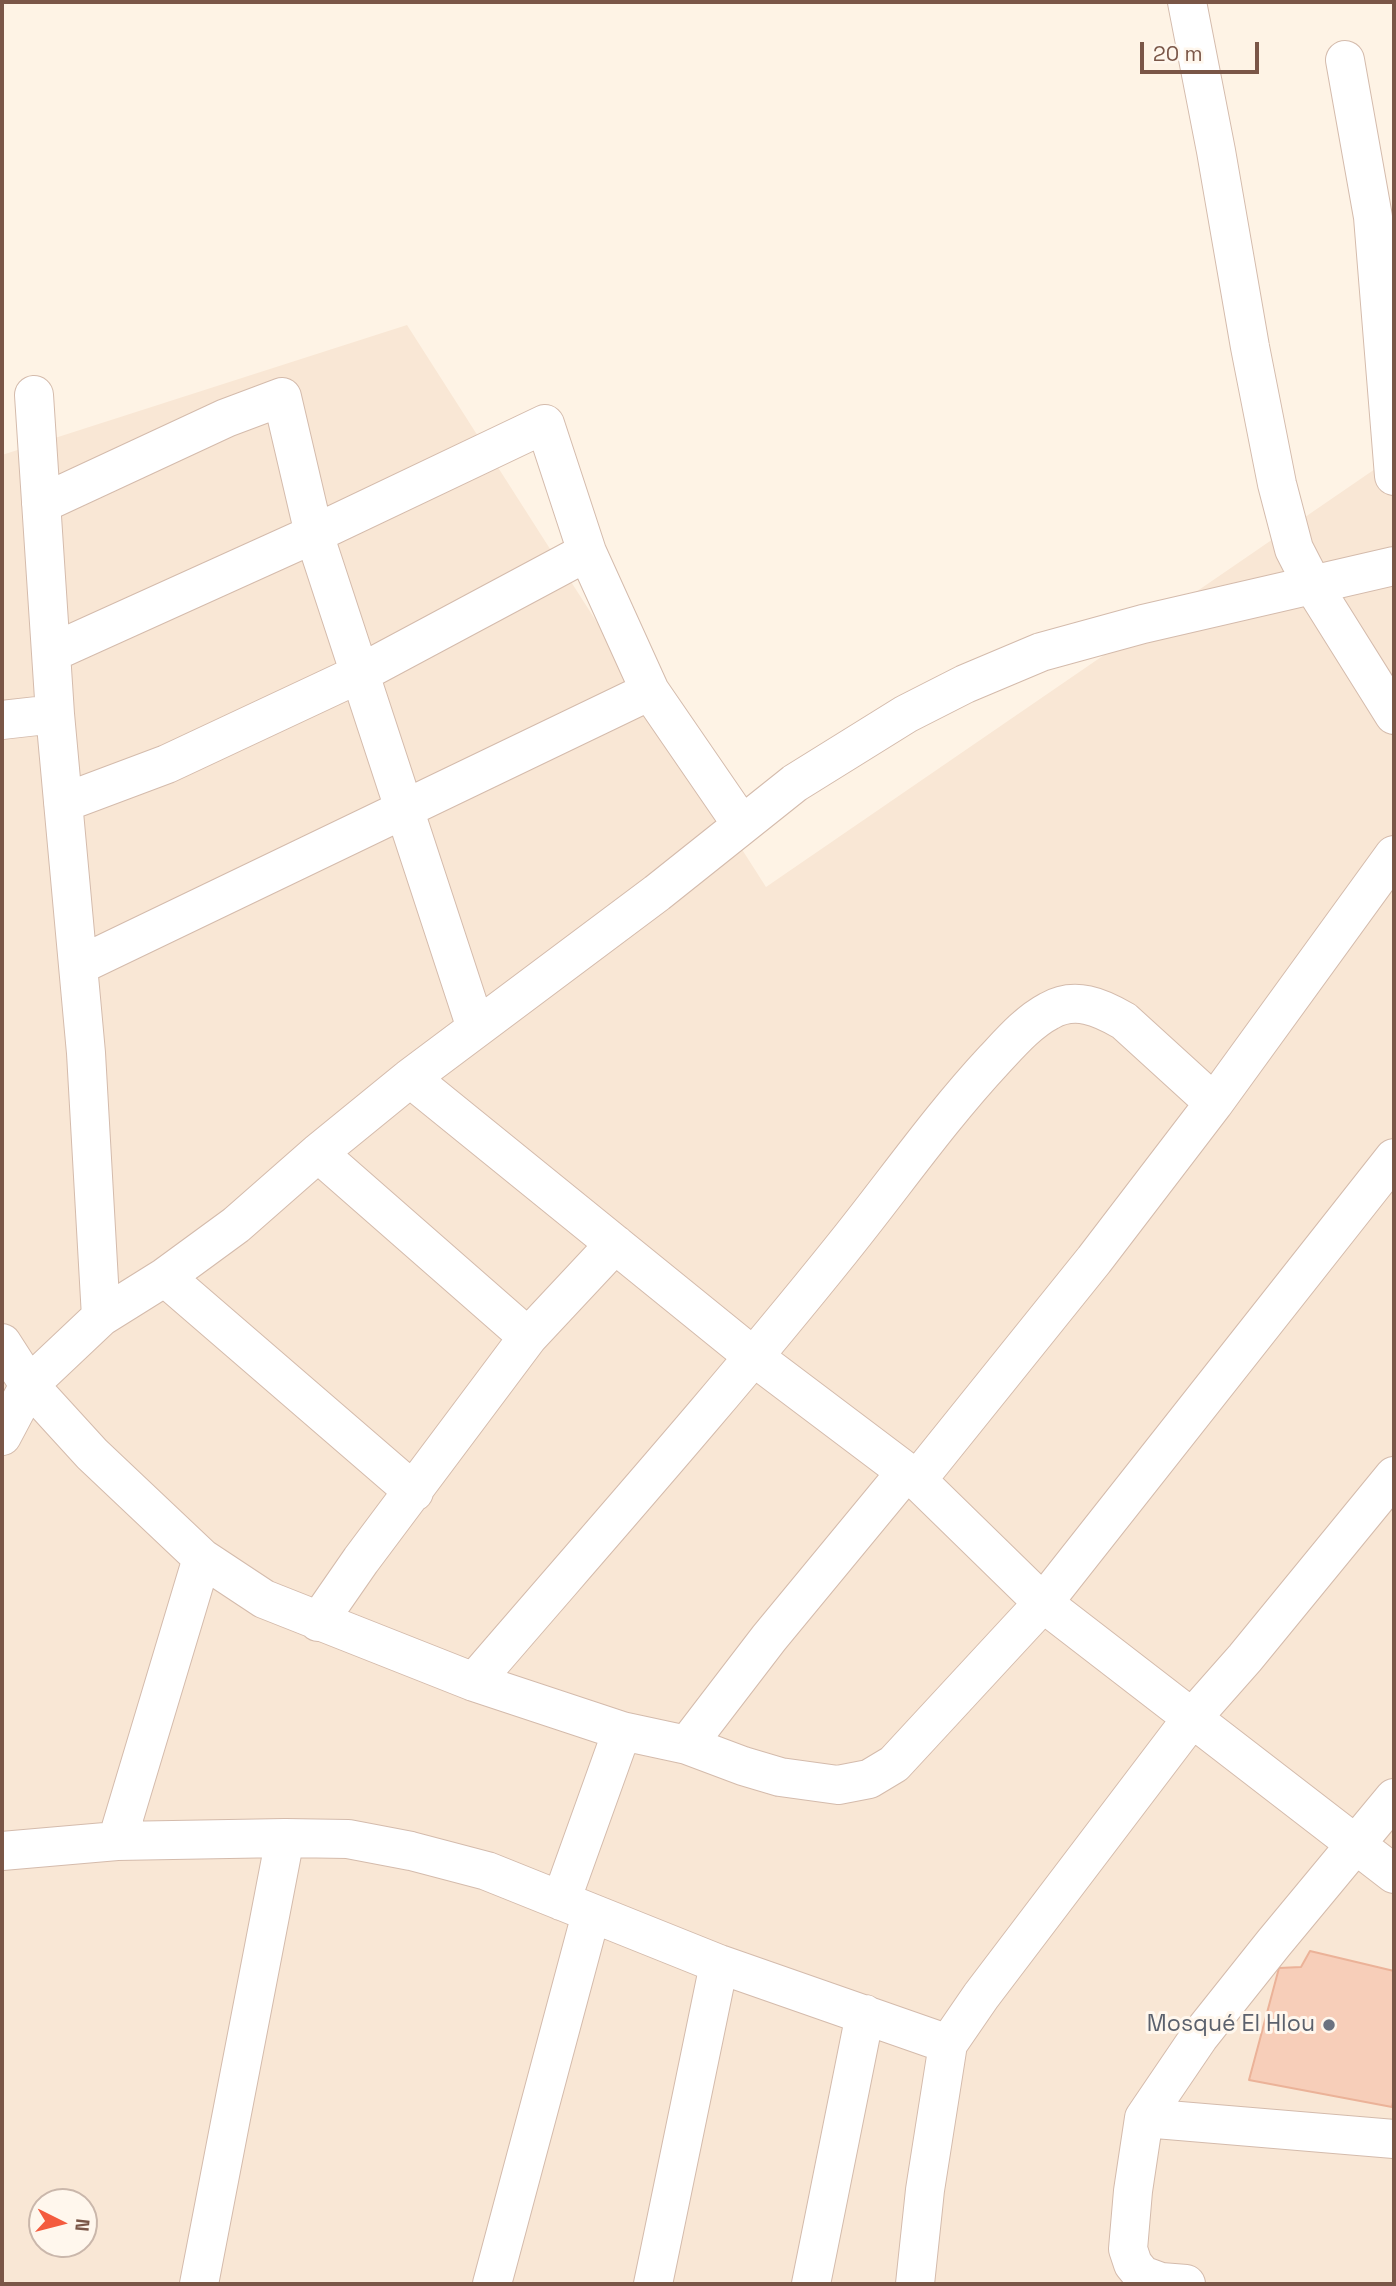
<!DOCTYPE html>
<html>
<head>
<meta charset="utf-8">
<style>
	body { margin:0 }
	#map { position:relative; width:1396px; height:2286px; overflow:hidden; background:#fef3e5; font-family:"Space Grotesk",sans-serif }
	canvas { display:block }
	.frame { position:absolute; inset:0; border:4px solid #7a5647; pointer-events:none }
	.north { position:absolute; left:28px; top:2188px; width:70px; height:70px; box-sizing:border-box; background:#fff7ed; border:2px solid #cab7ab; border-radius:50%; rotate:96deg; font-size:19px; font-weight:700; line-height:28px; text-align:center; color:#7a5647 }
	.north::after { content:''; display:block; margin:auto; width:24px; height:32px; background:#f45b3e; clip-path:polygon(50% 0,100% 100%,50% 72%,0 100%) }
	.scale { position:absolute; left:1140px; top:42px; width:119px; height:32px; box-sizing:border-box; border:4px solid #7a5647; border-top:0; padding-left:9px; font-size:21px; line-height:24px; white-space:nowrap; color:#7a5647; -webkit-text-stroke:5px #fff7ed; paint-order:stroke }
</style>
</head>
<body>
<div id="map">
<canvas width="1396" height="2286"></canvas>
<div class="frame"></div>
<div class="north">N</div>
<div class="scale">20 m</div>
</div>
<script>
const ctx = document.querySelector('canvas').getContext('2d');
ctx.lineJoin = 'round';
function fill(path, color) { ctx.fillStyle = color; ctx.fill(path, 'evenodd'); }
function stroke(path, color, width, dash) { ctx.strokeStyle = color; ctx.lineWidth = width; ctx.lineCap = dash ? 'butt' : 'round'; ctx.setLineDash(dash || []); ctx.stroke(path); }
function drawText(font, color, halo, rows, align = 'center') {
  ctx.font = font + ' "Space Grotesk",sans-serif'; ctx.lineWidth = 6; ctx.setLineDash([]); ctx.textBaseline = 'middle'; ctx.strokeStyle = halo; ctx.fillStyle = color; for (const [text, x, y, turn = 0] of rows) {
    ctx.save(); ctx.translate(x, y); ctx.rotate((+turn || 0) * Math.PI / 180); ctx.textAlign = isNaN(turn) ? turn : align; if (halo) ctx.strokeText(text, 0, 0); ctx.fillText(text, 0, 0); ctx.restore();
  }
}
fill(new Path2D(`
	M407,325L766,887L1394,456V2284H2V455ZM42,2202H84V2244H42Z`), '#f9e7d5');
const building = new Path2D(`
	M1310,1951L1394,1971V2097L1392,2107L1249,2080L1279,1968L1301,1967Z`);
fill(building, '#f7ceb9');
stroke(building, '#ebb298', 2);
const minor = new Path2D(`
	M1187,2L1216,151L1250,347L1277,484L1294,549L1312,584L1394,715
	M1345,60L1373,217L1394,476
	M34,395L55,714L86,1053L101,1317
	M41,504L226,418L282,397L314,534L476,1028
	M51,653L314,534L545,424L587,552L650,691L742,825
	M2,720L55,714
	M63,803L167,764L359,674L587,552
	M78,966L650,691
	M410,1078L754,1357L917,1480L1043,1603L1394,1874
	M318,1153L528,1337
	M165,1277L414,1492
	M2,1343L29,1385L92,1454L202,1558L264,1599L474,1682L622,1731L687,1745L743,1766L780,1777L838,1785L869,1779L894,1764L1043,1603L1394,1158
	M2,1436L29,1385L101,1317L165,1277L236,1225L318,1153L410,1078L657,893L795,783L906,714L965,684L1041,652L1143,624L1394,566
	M917,1480L1094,1260L1214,1103L1394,855
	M318,1622L361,1560L528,1337L615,1244
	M474,1682C597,1539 723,1397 841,1250C892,1187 939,1119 994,1060C1010,1043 1028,1022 1049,1011C1075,996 1100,1007 1124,1021L1214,1103
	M687,1745L769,1638L906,1472
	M117,1841L202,1558
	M2,1851L117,1841L285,1838L348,1839L411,1851L487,1871L719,1964L948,2044
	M561,1901L622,1731
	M1144,2118L1394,2139
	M199,2284L285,1838
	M492,2284L591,1914
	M653,2284L719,1964
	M811,2284L865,2014
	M915,2284L925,2190L948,2044L981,1996L1192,1718L1245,1658L1394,1476
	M1186,2284L1161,2282L1142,2275L1133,2264L1128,2249L1133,2191L1144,2118L1199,2037L1273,1944L1394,1798`);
stroke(minor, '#d4bbac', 40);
stroke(minor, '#fff', 38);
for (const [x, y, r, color] of [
	[1329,2025,7,"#6b7280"]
]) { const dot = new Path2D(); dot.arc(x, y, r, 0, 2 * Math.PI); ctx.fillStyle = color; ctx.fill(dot); stroke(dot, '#fff7ed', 2.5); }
drawText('23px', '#5b616d', '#fff7ed', [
	["Mosqué El Hlou",1315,2025]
], 'right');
</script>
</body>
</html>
